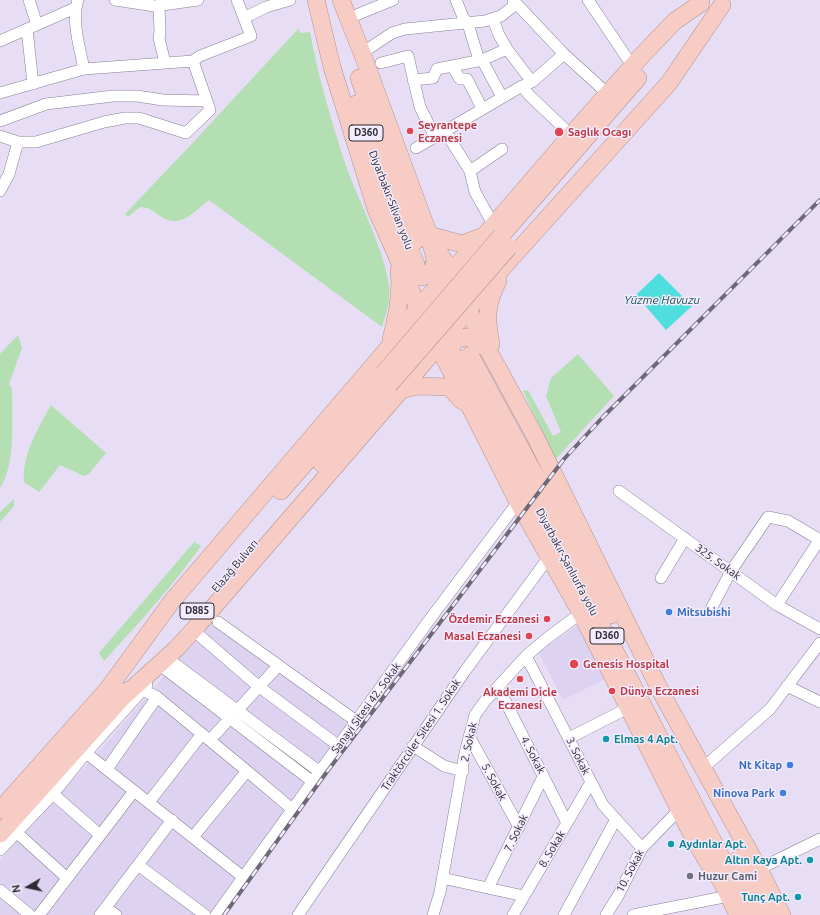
<!DOCTYPE html>
<html>
<head>
<meta charset="utf-8">
<style>
	body { margin:0 }
	#map { position:relative; width:820px; height:915px; overflow:hidden; background:#e7def5; font-family:Ubuntu,sans-serif }
	canvas { display:block }
	.north { position:absolute; left:8px; top:867px; width:40px; height:40px; -webkit-text-stroke:3px #f3ecff; paint-order:stroke; rotate:261deg; font-size:11px; font-weight:700; line-height:16px; text-align:center; color:#2d2932 }
	.north::after { content:''; display:block; margin:auto; width:14px; height:18px; background:#2d2932; clip-path:polygon(50% 0,100% 100%,50% 72%,0 100%) }
</style>
</head>
<body>
<div id="map">
<canvas width="820" height="915"></canvas>
<div class="north">N</div>
</div>
<script>
const ctx = document.querySelector('canvas').getContext('2d');
ctx.lineJoin = 'round';
function fill(path, color) { ctx.fillStyle = color; ctx.fill(path, 'evenodd'); }
function stroke(path, color, width, dash) { ctx.strokeStyle = color; ctx.lineWidth = width; ctx.lineCap = dash ? 'butt' : 'round'; ctx.setLineDash(dash || []); ctx.stroke(path); }
function drawText(font, color, halo, rows, align = 'center') {
  ctx.font = font + ' Ubuntu,sans-serif'; ctx.lineWidth = 3; ctx.setLineDash([]); ctx.textBaseline = 'middle'; ctx.strokeStyle = halo; ctx.fillStyle = color; for (const [text, x, y, turn = 0] of rows) {
    ctx.save(); ctx.translate(x, y); ctx.rotate((+turn || 0) * Math.PI / 180); ctx.textAlign = isNaN(turn) ? turn : align; if (halo) ctx.strokeText(text, 0, 0); ctx.fillText(text, 0, 0); ctx.restore();
  }
}
fill(new Path2D(`
	M217,615L349,726L213,915H0V860L108,741Z
	M581,623L611,676L563,700L538,652Z`), '#ddd2ef');
fill(new Path2D(`
	M299,28L300,33L310,32C318,76 331,120 345,163C359,203 383,245 389,286C391,300 386,314 382,327L209,200C193,212 181,230 160,216C153,211 149,207 140,207L128,217L125,214L186,150Z
	M18,335L22,348L9,384L12,389C12,416 16,465 0,488V354Z
	M578,354L614,396L555,460L523,391L528,390L553,436L561,432L546,396L551,378Z
	M51,405L106,453L89,474L84,476L60,465L39,492L24,482C22,455 38,428 51,405Z
	M14,499V506L0,522V512Z
	M194,542L201,546C172,587 138,624 104,661L99,653Z`), '#b4dfb3');
fill(new Path2D(`
	M659,273L692,306L666,330L636,295Z`), '#4edede');
stroke(new Path2D(`
	M425,261L436,284`), '#c2bace', 17, [17, 8]);
const minor = new Path2D(`
	M29,0L37,25
	M78,0C71,20 80,49 84,69
	M115,0L155,6L198,0
	M456,0L463,17L468,24L479,60
	M513,0L564,54L608,94
	M588,0L633,67
	M159,5L160,32L159,38L165,63
	M244,18L266,7L290,0
	M349,18L393,0
	M493,19L499,35L507,49
	M27,29L33,84
	M0,41L75,8
	M362,53L392,33L405,29L485,21L501,16L516,4
	M564,54L532,82L522,86L529,95L571,135
	M482,60L502,97
	M381,63L408,56L420,107L435,137
	M452,66L460,79H467L482,108
	M413,80L433,78L437,69L482,60L507,49L532,82
	M0,93L84,69L193,61L200,56L251,36L237,0
	M0,121L46,104L113,96H137L163,100L206,101
	M445,131L470,171L475,192L493,224
	M0,136L18,142H36L104,122L125,118H139L186,133L210,110L193,61
	M416,148L522,86
	M470,171L502,149
	M0,191L9,174L18,142
	M619,491L777,605L820,629
	M661,578L685,538
	M777,605L820,539
	M710,611L731,571L768,517L788,521L820,540
	M218,622L356,721
	M193,630L258,686L339,746
	M526,656L603,805L642,848
	M171,661L320,772
	M165,669L313,782
	M787,686L820,702
	M498,687L567,823
	M143,690L157,697L247,771L292,809
	M469,736L519,827
	M569,738L628,708
	M210,740L278,666
	M413,746L444,766L463,771
	M86,753L243,877
	M703,768L770,709L820,643
	M107,769L157,697
	M53,794L100,835
	M149,802L202,734
	M16,832L67,878
	M193,837L247,771
	M0,850L53,794L86,753L147,685
	M138,865L205,915
	M759,869L820,839
	M442,878L524,896
	M488,888L543,777
	M0,890L30,915
	M106,908L116,915
	M39,915L134,791
	M100,915L172,820
	M216,915L430,619L518,502
	M298,915L465,671L549,557
	M433,915L440,892L465,753L475,715L485,701L526,656L546,639L581,613
	M513,915L591,782
	M564,915L616,819
	M606,915L618,896L642,848L675,814
	M633,915L729,896`);
const highway = new Path2D(`
	M316,0L332,67L376,209L396,254L418,308L473,413L518,502L581,613L695,841L709,864L722,882L738,915
	M341,0L362,53L429,235L462,244L484,236L571,135L645,52L675,21L701,3
	M359,78L417,240
	M356,104L390,204L416,264
	M429,235L451,272L481,337L535,436L663,696L759,869L782,915
	M501,236L638,78
	M402,262C405,267 409,274 415,276C425,280 435,270 435,261C435,255 432,249 431,244
	M391,339C397,317 402,293 399,271
	M491,344C486,318 486,305 498,281
	M470,355L611,615
	M449,356L453,343C467,331 475,340 487,349
	M459,359L472,386L615,651L751,915
	M401,390L417,386L449,387L462,401
	M322,464L389,385
	M281,491L383,374
	M107,690L173,600L389,347L418,308L482,238
	M122,698L176,649L198,625L401,390L505,265L669,83L722,5
	M0,810L115,681
	M0,834L129,690
	M739,858L767,915`);
stroke(minor, '#877f93', 12);
stroke(highway, '#b09391', 18);
stroke(minor, '#fff', 11);
stroke(highway, '#f6ccc4', 17);
const rail = new Path2D(`
	M224,915L326,773L564,459L603,417L820,200`);
stroke(rail, '#6f6977', 4);
stroke(rail, '#f3ecff', 2.5, [8]);
const highwayBridge = new Path2D(`
	M383,374L501,236
	M389,385L509,247`);
stroke(highwayBridge, '#b09391', 18, []);
stroke(highwayBridge, '#f6ccc4', 17);
for (const [x, y, r, color] of [
	[410,131,4,"#e0444e"],
	[559,132,5,"#e0444e"],
	[669,612,4,"#3f7fe0"],
	[547,619,4,"#e0444e"],
	[529,636,4,"#e0444e"],
	[574,664,5,"#e0444e"],
	[520,679,4,"#e0444e"],
	[612,691,4,"#e0444e"],
	[606,739,4,"#0f9aa8"],
	[790,765,4,"#3f7fe0"],
	[783,793,4,"#3f7fe0"],
	[671,844,4,"#0f9aa8"],
	[810,860,4,"#0f9aa8"],
	[690,876,4,"#6b7280"],
	[798,897,4,"#0f9aa8"]
]) { const dot = new Path2D(); dot.arc(x, y, r, 0, 2 * Math.PI); ctx.fillStyle = color; ctx.fill(dot); stroke(dot, '#f3ecff', 1.5); }
for (const [x, y, w] of [
	[366,133,34],
	[197,611,34],
	[607,636,34]
]) { const box = new Path2D(); box.roundRect(x - w / 2, y - 8, w, 16, 3); ctx.fillStyle = '#f3ecff'; ctx.fill(box); stroke(box, '#2d2932', 1); }
drawText('bold 10px', '#2d2932', null, [
	["D360",366,133],
	["D885",197,611],
	["D360",607,636]
]);
drawText('bold 11px', '#be3a42', '#f3ecff', [
	["Seyrantepe",418,125],
	["Eczanesi",418,138],
	["Saglık Ocagı",568,132],
	["Özdemir Eczanesi",539,619,"right"],
	["Masal Eczanesi",521,636,"right"],
	["Genesis Hospital",583,664],
	["Dünya Eczanesi",620,691],
	["Akademi Dicle",520,692,"center"],
	["Eczanesi",520,705,"center"]
], 'left');
drawText('11px', '#2d2932', '#f3ecff', [
	["Diyarbakır-Silvan yolu",391,200,69],
	["Diyarbakır-Şanlıurfa yolu",567,562,62],
	["325. Sokak",718,562,36],
	["Elazığ Bulvarı",235,566,-50],
	["Sanayi Sitesi 42. Sokak",366,708,-54],
	["Traktörcüler Sitesi 1. Sokak",421,735,-56],
	["2. Sokak",469,742,-77],
	["4. Sokak",533,755,63],
	["3. Sokak",578,756,64],
	["5. Sokak",494,782,62],
	["7. Sokak",516,833,-64],
	["8. Sokak",552,849,-59],
	["10. Sokak",630,871,-62]
]);
drawText('bold 11px', '#366cbe', '#f3ecff', [
	["Mitsubishi",677,612,"left"],
	["Nt Kitap",782,765],
	["Ninova Park",775,793]
], 'right');
drawText('bold 11px', '#0d838f', '#f3ecff', [
	["Elmas 4 Apt.",614,739],
	["Aydınlar Apt.",679,844],
	["Altın Kaya Apt.",802,860,"right"],
	["Tunç Apt.",790,897,"right"]
], 'left');
drawText('bold 11px', '#5b616d', '#f3ecff', [
	["Huzur Cami",698,876]
], 'left');
drawText('italic 12px', '#1b5757', '#f3ecff', [
	["Yüzme Havuzu",662,300]
]);
</script>
</body>
</html>
